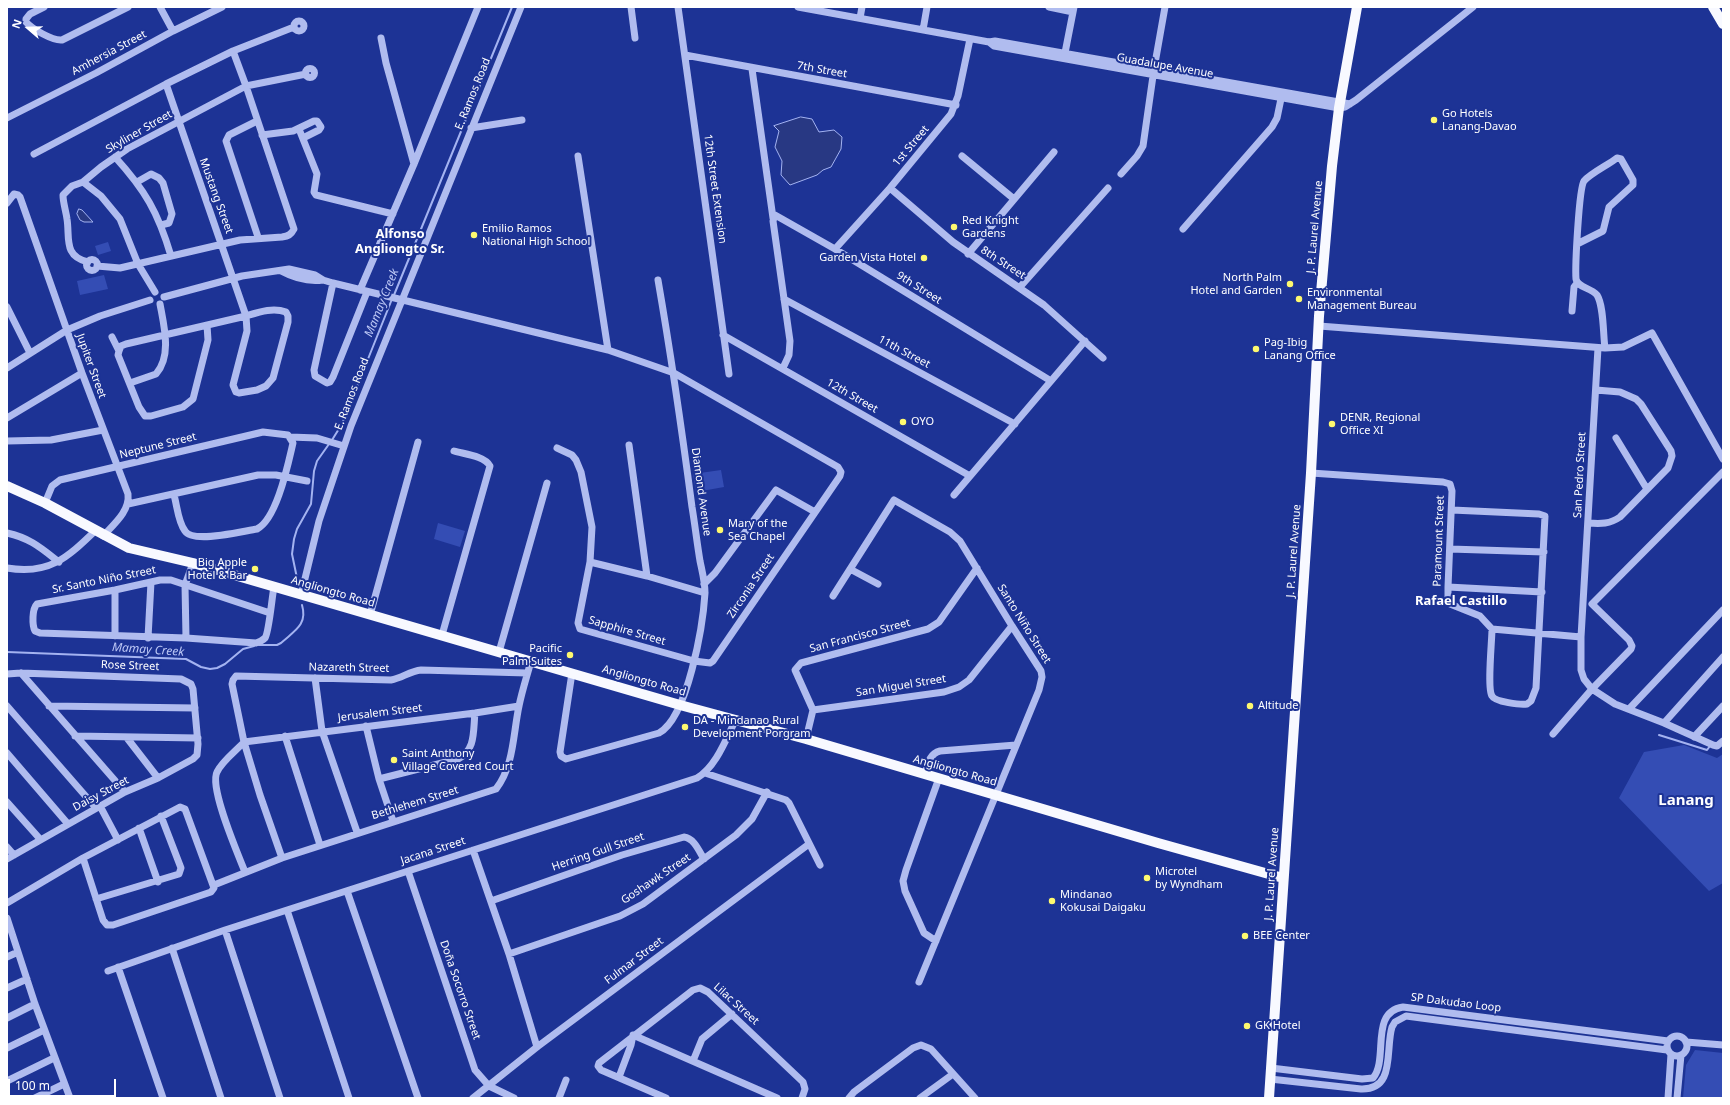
<!DOCTYPE html>
<html>
<head>
<meta charset="utf-8">
<style>
	body { margin:0 }
	#map { position:relative; width:1730px; height:1105px; overflow:hidden; background:#1d3395; font-family:"Noto Sans",sans-serif }
	canvas { display:block }
	.frame { position:absolute; inset:0; border:8px solid #fff; pointer-events:none }
	.north { position:absolute; left:8px; top:8px; width:40px; height:40px; -webkit-text-stroke:3px #1d3395; paint-order:stroke; rotate:290deg; font-size:11px; font-weight:700; line-height:16px; text-align:center; color:#fff }
	.north::after { content:''; display:block; margin:auto; width:14px; height:18px; background:#fff; clip-path:polygon(50% 0,100% 100%,50% 72%,0 100%) }
	.scale { position:absolute; left:8px; top:1079px; width:108px; height:18px; box-sizing:border-box; border:2px solid #fff; border-top:0; padding-left:5px; font-size:12px; line-height:14px; white-space:nowrap; color:#fff; -webkit-text-stroke:3px #1d3395; paint-order:stroke }
</style>
</head>
<body>
<div id="map">
<canvas width="1730" height="1105"></canvas>
<div class="frame"></div>
<div class="north">N</div>
<div class="scale">100 m</div>
</div>
<script>
const ctx = document.querySelector('canvas').getContext('2d');
ctx.lineJoin = 'round';
function fill(path, color) { ctx.fillStyle = color; ctx.fill(path, 'evenodd'); }
function stroke(path, color, width, dash) { ctx.strokeStyle = color; ctx.lineWidth = width; ctx.lineCap = dash ? 'butt' : 'round'; ctx.setLineDash(dash || []); ctx.stroke(path); }
function drawText(font, color, halo, rows, align = 'center') {
  ctx.font = font + ' "Noto Sans",sans-serif'; ctx.lineWidth = 4; ctx.setLineDash([]); ctx.textBaseline = 'middle'; ctx.strokeStyle = halo; ctx.fillStyle = color; for (const [text, x, y, turn = 0] of rows) {
    ctx.save(); ctx.translate(x, y); ctx.rotate((+turn || 0) * Math.PI / 180); ctx.textAlign = isNaN(turn) ? turn : align; if (halo) ctx.strokeText(text, 0, 0); ctx.fillText(text, 0, 0); ctx.restore();
  }
}
fill(new Path2D(`
	M108,242L111,251L98,255L95,246Z
	M104,275L108,289L80,295L77,281Z
	M721,470L724,487L696,492L693,474Z
	M438,523L465,531L460,547L434,539Z
	M1684,745L1717,758L1723,754V883L1709,891L1619,798L1644,752Z
	M1695,1050L1723,1053V1098H1683L1686,1065Z`), '#344db4');
const water = new Path2D(`
	M801,117L812,119L819,132L834,130L842,137L841,149L831,167L823,170L817,175L790,185L781,175L782,161L775,147L779,131L774,126Z
	M79,209L82,210L93,222H84L80,220L77,214Z`);
fill(water, '#283883');
stroke(water, '#a4b3f1', 1);
stroke(new Path2D(`
	M394,295L512,7
	M332,440L342,424L392,299
	M298,583L292,554L294,539L297,529L311,504L314,471L317,461L329,444
	M259,645H277L281,643C294,631 308,625 302,605
	M7,652L186,659L201,667L210,669L217,668L225,664L243,649L254,646
	M1659,735L1707,750L1710,746`), '#a4b3f1', 2);
stroke(new Path2D(`
	M44,7L30,14L26,19V22C32,29 53,41 62,40L128,7
	M160,7L173,31
	M631,7L635,38
	M678,7L729,374
	M798,7L989,42L995,41L1350,104
	M1049,7L1073,12
	M860,18L862,7
	M294 26a5 5 0 1 1 10 0a5 5 0 1 1-10 0Z
	M923,30L927,7
	M381,38L386,63L414,164
	M989,42L994,46L1339,108L1345,107L1356,100L1473,7
	M685,55L956,105
	M1064,58L1074,7
	M305.5 73a4.5 4.5 0 1 1 9 0a4.5 4.5 0 1 1-9 0Z
	M752,69L773,218
	M7,118L96,73L173,31L222,7
	M257,121L229,135L226,141L258,237
	M471,128L522,120
	M299,129L317,174L314,192L316,195L393,214
	M262,135L293,131L314,121H317L321,127L319,130L303,138
	M34,154L166,84L233,51L294,27
	M578,156L608,350
	M962,156L1014,199
	M115,157C145,190 158,212 171,256
	M1121,174L1137,156L1143,146L1154,69L1165,7
	M83,182L101,196L120,219L138,264L155,292
	M137,182L151,174L159,178L163,183L172,214L169,223L161,225
	M890,188L953,242L1044,305L1103,358
	M7,203L14,194L18,195L20,197L82,373L128,494C130,511 114,524 103,536
	M1183,229L1272,127L1277,118L1282,94
	M1577,244L1603,231L1609,207L1633,185V180L1621,159L1617,158C1608,165 1591,173 1584,181C1579,188 1575,266 1576,279C1578,288 1590,287 1597,295C1604,306 1603,335 1605,348
	M835,249L890,188L951,114L958,96L970,39
	M968,254L1054,152
	M86.5 265a5.5 5.5 0 1 1 11 0a5.5 5.5 0 1 1-11 0Z
	M88,262C63,256 70,238 67,219C66,211 63,203 63,195L72,186L83,182L101,167L127,149L246,86L306,74
	M97,266L120,268L240,240L282,237C288,236 291,235 294,229L246,86L233,51
	M281,271C294,278 309,282 323,280
	M333,283L314,370L315,376L327,383L330,382L333,377L367,292
	M1020,287L1108,188
	M360,290L414,164L478,7
	M164,297L242,276L289,269L315,275L323,280L333,283L608,350L674,373L838,467L841,472L840,476L713,661L710,663L694,661L580,629L578,623L590,562L592,527L581,472L576,460L572,455L557,448
	M784,299L1015,424
	M7,307L30,353
	M1572,311L1574,287L1577,283
	M1319,326L1605,348L1623,347L1652,333L1723,459
	M723,335L970,476
	M112,337L119,351L118,355L139,407L145,416H151L183,407L193,399L208,340L207,325
	M1598,348L1581,637V670L1584,679L1592,689L1615,704L1664,723L1713,745L1717,746L1723,741
	M119,351L121,346L126,344L246,316C259,312 273,307 286,312L288,316V322L273,378L266,386L257,390L239,393L236,392L233,385L247,331L246,316L166,84
	M7,368L67,330L100,316L150,300
	M783,368L789,355L790,341L773,221L775,215L835,249L1051,381
	M130,383L156,374C172,356 164,326 160,304
	M7,418L82,373
	M290,437L317,438L344,446
	M1616,438L1647,489
	M7,441L51,440L103,430
	M629,445L647,576
	M1311,473L1443,482L1450,484L1452,491L1448,587V600L1450,604L1480,616L1492,629L1581,637
	M954,495L1085,341
	M45,503L52,486L60,480L263,432L288,435L293,443C288,464 277,519 257,529C243,531 193,544 185,531C178,522 177,505 174,495
	M128,504L258,475H276L307,481
	M1452,510L1539,514L1545,516L1536,688L1531,701L1527,704C1521,705 1495,702 1492,696C1487,689 1492,640 1492,629
	M1588,523C1601,524 1610,524 1620,517L1668,468L1672,456L1671,451L1641,404L1636,399L1620,392L1596,390
	M7,533C30,538 41,548 59,562
	M1450,549L1544,552
	M590,562L647,576L705,593
	M7,568C49,575 67,558 95,531
	M850,569L878,584
	M704,584L715,573L776,490L815,512
	M1448,587L1542,592
	M301,595L319,521L351,426L521,7
	M833,596L894,500L950,532L960,541L1012,626L1041,671L1042,677L1039,690L919,982
	M1592,604L1723,472
	M270,613L171,580H160L115,590L37,604C32,609 32,625 35,631L40,633L186,638L256,643C259,642 262,641 265,638C269,633 272,596 274,587
	M370,615L418,442
	M442,635L490,466C485,456 464,454 454,451
	M115,636V590
	M148,638L151,582
	M186,638L185,585L193,563
	M499,652L547,483
	M21,673L125,792
	M572,673L560,752L561,756L566,759L659,733C688,717 703,625 705,593C705,582 702,571 700,561C697,543 695,525 692,507C682,431 671,355 658,280
	M7,674L21,673L181,679L191,684L193,689L198,744L197,755L193,759L158,778L125,792L7,859
	M315,678L322,731L357,832
	M7,706L96,808
	M49,706L195,708
	M1629,709L1723,610
	M813,710L944,692L959,687L969,680L1012,626
	M1664,723L1723,657
	M366,726L379,779L393,821
	M1553,734L1592,689L1631,649L1632,646L1629,640L1592,604
	M75,736L198,738
	M285,736L320,845
	M1694,737L1723,706
	M127,738L158,778
	M806,739L813,710L795,670L801,663L928,629L939,622L977,568
	M244,742L475,713L519,706
	M244,742C236,751 222,761 217,772C209,788 238,854 245,872
	M7,753L68,824
	M705,773L786,800L789,803L820,865
	M925,774C928,764 929,754 940,751L1016,745
	M379,779L458,759C476,750 473,731 475,713
	M7,802L40,839
	M100,806L118,840
	M139,828L158,882
	M7,847L14,855
	M473,850L509,954L537,1047
	M282,858L260,795L244,742L232,684L233,680L236,676L391,680C402,678 410,671 421,670L527,673
	M408,871L475,1070L489,1086L514,1098
	M214,885L282,858L496,789C514,766 513,734 519,706C522,691 527,676 531,661
	M347,891L418,1098
	M96,899L179,874L181,868L161,816
	M491,901L622,855L684,837C694,838 699,851 704,859
	M7,903L83,858L180,807L185,809L214,888L211,892L113,925H107L103,920L83,858
	M287,910L349,1098
	M7,918L35,1004L70,1098
	M225,930L280,1098
	M936,941L924,933L905,891L903,881L906,870L939,778
	M172,948L221,1098
	M509,954L620,916L643,904L736,835L752,819L767,792
	M7,957L18,952
	M118,967L163,1098
	M108,971L225,930L697,778C716,767 726,739 736,719
	M7,988L27,979
	M7,1018L35,1004
	M1667 1046a10 10 0 1 1 20 0a10 10 0 1 1-20 0Z
	M1686,1042L1723,1045
	M7,1048L44,1030
	M693,1061L702,1039L732,1014
	M1271,1068L1362,1079L1373,1078C1389,1059 1369,1012 1403,1007L1668,1041
	M619,1077L631,1045L633,1035L777,1098
	M1270,1079L1361,1089C1396,1090 1385,1050 1392,1027L1395,1022L1406,1016L1667,1050
	M7,1081L54,1058
	M35,1098L64,1084
	M473,1098L537,1047L809,844
	M559,1098L566,1080
	M666,1098L601,1070L598,1066L599,1063L693,990L700,988L708,992L803,1082L805,1089L802,1098
	M849,1098L854,1092L913,1048L921,1045L931,1049L975,1098
	M920,1098L953,1074
	M1668,1098L1671,1054
	M1677,1098L1681,1055`), '#b0bcef', 7);
stroke(new Path2D(`
	M1713,7L1723,24
	M7,486L45,503L129,548L193,563L680,705L806,739L1158,843L1283,878
	M1269,1098L1311,473L1319,316L1332,166L1339,108L1357,7`), '#f8f9ff', 10);
for (const [x, y, r, color] of [
	[1434,120,4,"#fef96f"],
	[954,227,4,"#fef96f"],
	[474,235,4,"#fef96f"],
	[924,258,4,"#fef96f"],
	[1290,284,4,"#fef96f"],
	[1299,299,4,"#fef96f"],
	[1256,349,4,"#fef96f"],
	[903,422,4,"#fef96f"],
	[1332,424,4,"#fef96f"],
	[720,530,4,"#fef96f"],
	[255,569,4,"#fef96f"],
	[570,655,4,"#fef96f"],
	[1250,706,4,"#fef96f"],
	[685,727,4,"#fef96f"],
	[394,760,4,"#fef96f"],
	[1147,878,4,"#fef96f"],
	[1052,901,4,"#fef96f"],
	[1245,936,4,"#fef96f"],
	[1247,1026,4,"#fef96f"]
]) { const dot = new Path2D(); dot.arc(x, y, r, 0, 2 * Math.PI); ctx.fillStyle = color; ctx.fill(dot); stroke(dot, '#1d3395', 1.5); }
drawText('11px', '#fff', '#1d3395', [
	["Amhersia Street",109,53,-28],
	["Guadalupe Avenue",1165,66,10],
	["7th Street",822,70,10],
	["E. Ramos Road",473,94,-68],
	["Skyliner Street",139,132,-30],
	["1st Street",911,146,-50],
	["12th Street Extension",715,189,82],
	["Mustang Street",216,196,70],
	["J. P. Laurel Avenue",1315,227,-85],
	["8th Street",1003,263,33],
	["9th Street",919,288,32],
	["11th Street",904,352,28],
	["Jupiter Street",91,366,70],
	["E. Ramos Road",352,394,-69],
	["12th Street",852,396,30],
	["Neptune Street",158,446,-14],
	["San Pedro Street",1580,475,-87],
	["Diamond Avenue",701,492,82],
	["Paramount Street",1439,541,-88],
	["J. P. Laurel Avenue",1294,551,-86],
	["Sr. Santo Niño Street",104,580,-11],
	["Zirconia Street",751,586,-56],
	["Angliongto Road",333,592,16],
	["Santo Niño Street",1024,624,58],
	["Sapphire Street",627,631,16],
	["San Francisco Street",860,636,-15],
	["Rose Street",130,666,2],
	["Nazareth Street",349,668,1],
	["Angliongto Road",644,681,16],
	["San Miguel Street",901,686,-9],
	["Jerusalem Street",380,713,-7],
	["Angliongto Road",955,771,16],
	["Daisy Street",101,794,-28],
	["Bethlehem Street",415,803,-17],
	["Jacana Street",433,851,-18],
	["Herring Gull Street",598,852,-19],
	["J. P. Laurel Avenue",1272,874,-86],
	["Goshawk Street",656,879,-34],
	["Fulmar Street",634,961,-37],
	["Doña Socorro Street",460,990,71],
	["SP Dakudao Loop",1456,1003,7],
	["Lilac Street",736,1004,42]
]);
drawText('11px', '#fff', '#1d3395', [
	["Go Hotels",1442,114],
	["Lanang-Davao",1442,127],
	["Red Knight",962,221],
	["Gardens",962,234],
	["Emilio Ramos",482,229],
	["National High School",482,242],
	["Garden Vista Hotel",916,258,"right"],
	["North Palm",1282,278,"right"],
	["Hotel and Garden",1282,291,"right"],
	["Environmental",1307,293],
	["Management Bureau",1307,306],
	["Pag-Ibig",1264,343],
	["Lanang Office",1264,356],
	["DENR, Regional",1340,418],
	["Office XI",1340,431],
	["OYO",911,422],
	["Mary of the",728,524],
	["Sea Chapel",728,537],
	["Big Apple",247,563,"right"],
	["Hotel & Bar",247,576,"right"],
	["Pacific",562,649,"right"],
	["Palm Suites",562,662,"right"],
	["Altitude",1258,706],
	["DA - Mindanao Rural",693,721],
	["Development Porgram",693,734],
	["Saint Anthony",402,754],
	["Village Covered Court",402,767],
	["Microtel",1155,872],
	["by Wyndham",1155,885],
	["Mindanao",1060,895],
	["Kokusai Daigaku",1060,908],
	["BEE Center",1253,936],
	["GK Hotel",1255,1026]
], 'left');
drawText('italic 12px', '#bdc8f6', '#1d3395', [
	["Mamay Creek",382,303,-68],
	["Mamay Creek",148,650,4]
]);
drawText('bold 13px', '#fff', '#1d3395', [
	["Alfonso",400,234],
	["Angliongto Sr.",400,249],
	["Rafael Castillo",1461,601]
]);
drawText('bold 15px', '#fff', '#1d3395', [
	["Lanang",1686,801]
]);
</script>
</body>
</html>
